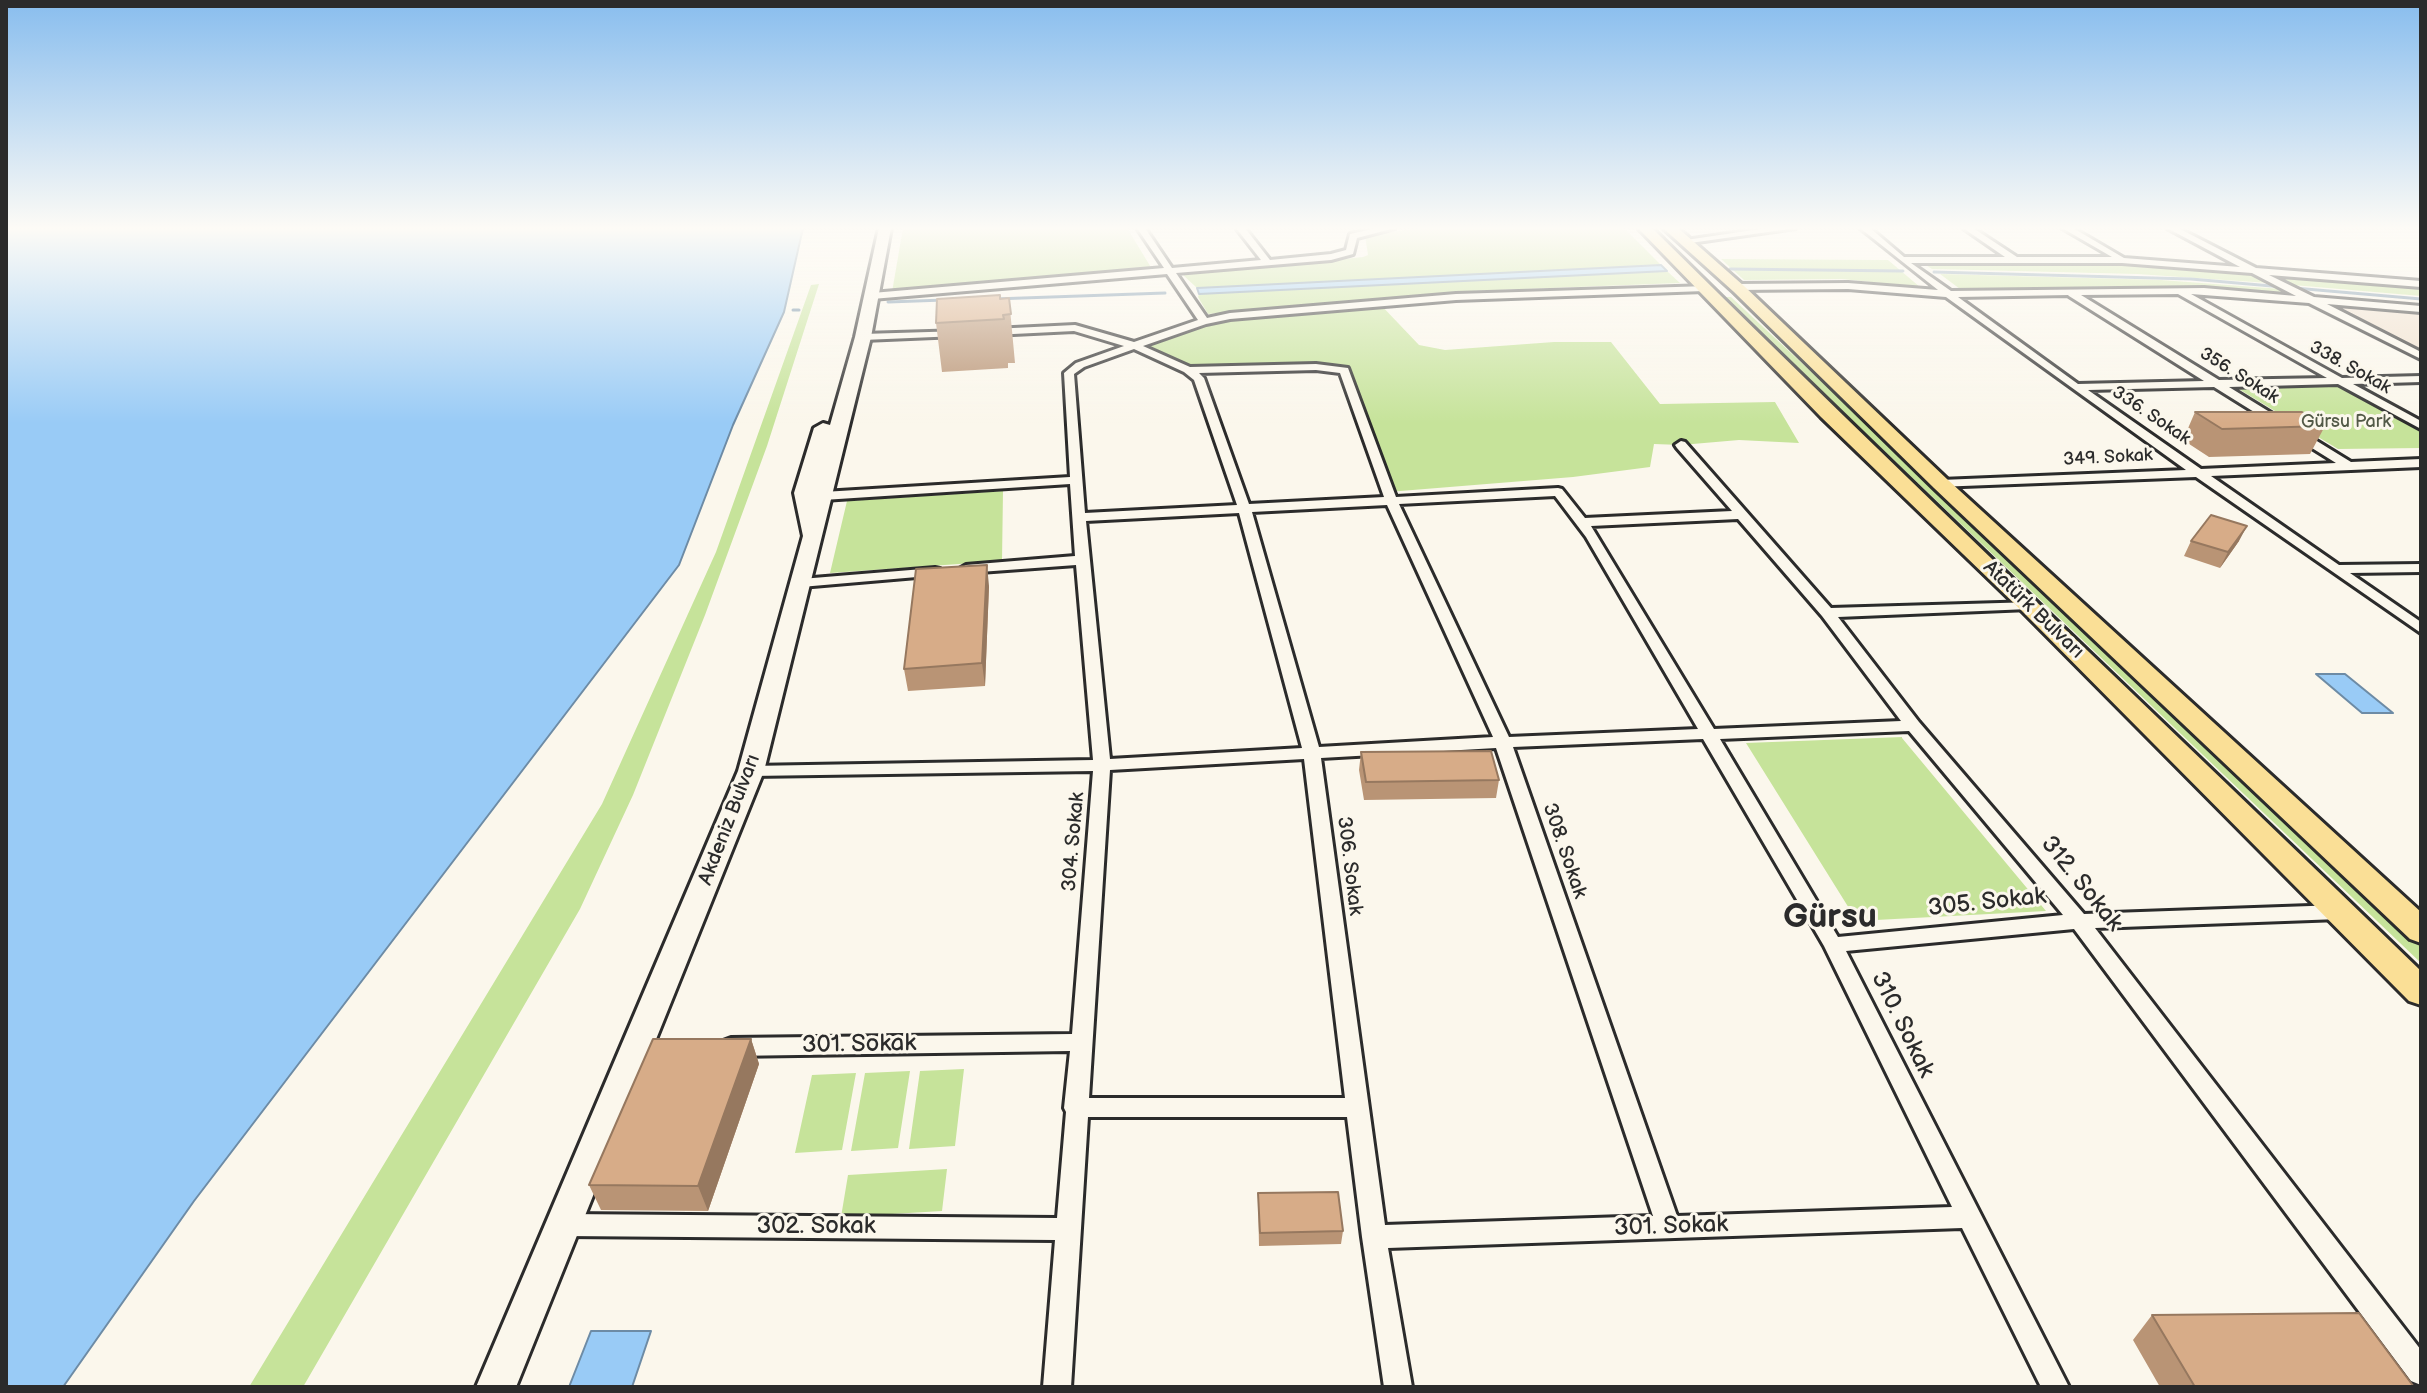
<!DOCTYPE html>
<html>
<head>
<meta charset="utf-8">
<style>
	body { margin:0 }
	#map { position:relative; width:2427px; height:1393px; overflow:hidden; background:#fbf7ec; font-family:"Balsamiq Sans",sans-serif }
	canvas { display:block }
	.frame { position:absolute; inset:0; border:8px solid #2b2b2b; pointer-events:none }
</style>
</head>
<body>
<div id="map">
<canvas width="2427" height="1393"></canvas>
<div class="frame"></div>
</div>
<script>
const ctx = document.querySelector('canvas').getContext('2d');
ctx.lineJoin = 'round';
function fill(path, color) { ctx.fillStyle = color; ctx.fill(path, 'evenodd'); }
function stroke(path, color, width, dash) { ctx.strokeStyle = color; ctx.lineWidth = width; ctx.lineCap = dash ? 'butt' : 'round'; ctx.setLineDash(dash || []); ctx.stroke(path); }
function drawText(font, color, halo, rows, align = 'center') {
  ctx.font = font + ' "Balsamiq Sans",sans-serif'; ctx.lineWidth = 6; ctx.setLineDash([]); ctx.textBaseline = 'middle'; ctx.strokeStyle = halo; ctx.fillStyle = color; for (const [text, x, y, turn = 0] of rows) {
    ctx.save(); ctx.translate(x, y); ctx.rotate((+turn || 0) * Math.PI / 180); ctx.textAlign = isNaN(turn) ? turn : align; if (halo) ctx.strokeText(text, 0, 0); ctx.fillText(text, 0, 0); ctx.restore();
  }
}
fill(new Path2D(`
	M2343,307L2421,314V350L2340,309Z`), '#f0e0ce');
fill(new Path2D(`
	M903,228H1127L1152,269L892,292Z
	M1419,228H1624L1661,265L1220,288H1197L1183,275L1363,257L1368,255L1365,236Z
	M1721,259L1888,260L1920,287L1842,279L1744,280Z
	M1921,262C1981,262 2233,254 2269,283L2137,274L1932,269Z
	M1624,271H1667L1680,283L1471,291L1208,314L1198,297L1199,294Z
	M1940,274L2161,280L2282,289L2290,293L2139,286L1960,289Z
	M2271,274L2421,287V296L2293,285Z
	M819,284L767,446L705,615L633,795L580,909L303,1387H249L602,804L716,552L811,285Z
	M1723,297H1731L2421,940V963Z
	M1379,303L1419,345L1445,350L1554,342H1611L1660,404L1775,402L1799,443L1739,440L1681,445L1654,444L1650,467L1573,477L1388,492L1343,370L1337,367L1188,370L1135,346L1204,321Z
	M2334,384L2421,432V448L2338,449L2237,388Z
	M1003,491L1002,561L830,573L847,501Z
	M1902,737V738L2046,911L1857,921L1746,743Z
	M964,1069L955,1146L909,1149L920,1071Z
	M910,1071L898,1148L851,1151L865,1073Z
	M856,1073L842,1150L795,1153L812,1075Z
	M947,1169L942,1211L841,1217L848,1175Z`), '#c6e39a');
const water = new Path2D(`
	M6,228H803L784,312L733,425L679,565L194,1201L63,1387H6Z
	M1661,265L1667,271L1199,294L1197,288Z
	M2316,674H2345L2393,713H2362Z
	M591,1331H651L632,1387H569Z`);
fill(water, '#99cbf6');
stroke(water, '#6d8ba5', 2);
stroke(new Path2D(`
	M1730,269L1903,271
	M1934,272L2191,279L2421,299
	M994,299L1165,293
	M888,302L944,300
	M793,310H799`), '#6d8ba5', 3);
const minor = new Path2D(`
	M1137,228H1145L1172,268L1261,260L1236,228H1245L1270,260L1331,254L1346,250L1350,234L1377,228H1395L1357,238L1353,254L1331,260L1176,273L1207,318L1230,313L1456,294L1707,286V290L1704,291L1456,300L1230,319L1206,324L1143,346L1190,367L1316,364L1348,368L1396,497L1558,488L1562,489L1585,518L1732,511L1677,448L1675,445L1681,441L1685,442L1831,608L2034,602L2036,605L2029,609L1838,617L1919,722L2084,914L2339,905L2346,907L2349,912L2346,917L2339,919L2095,928L2421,1350V1385L2411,1381L2074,929L1846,951L2069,1387H2041L1962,1228L1388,1248L1412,1387H1384L1362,1237L1347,1117H1088L1071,1387H1043L1055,1240L565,1236L556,1233L553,1225L556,1217L565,1214L1057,1218L1066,1112L1064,1108L1070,1051L731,1056L723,1053L720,1047L723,1041L731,1038L1072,1034L1093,771L751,776L742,771L751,766L1093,760L1076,565L966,573L959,569L966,565L1075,556L1070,484L823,500L817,496L823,492L1070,477L1064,373L1076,363L1124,346L1074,331L993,335L988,332L993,329L1075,325L1134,342L1198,320L1167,274L872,299L867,296L872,293L1164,268ZM1134,349L1184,372L1194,380L1237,505L1085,513L1074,374L1084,367ZM1316,370L1340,373L1384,497L1249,504L1204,378L1199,373ZM1555,496L1586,537L1698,729L1509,737L1399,504ZM1387,505L1493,737L1319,747L1252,512ZM1239,513L1302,748L1110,759L1086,521ZM1738,519L1822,616L1901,721L1714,729L1591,526ZM1909,731L2063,915L1838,937L1720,739ZM1703,739L1824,946L1952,1207L1677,1216L1513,747ZM1496,748L1653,1216L1385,1225L1321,758ZM1304,759L1345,1098H1089L1110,770Z
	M1767,228H1796L1683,244L1679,241Z
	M1860,228H1870L1904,257H2005L1963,228H1973L2017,257H2112L2062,228H2073L2124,258L2240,267L2167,228H2178L2256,268L2421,281V287L2269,275L2314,297L2421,306V312L2327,304L2421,352V359L2309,303L2191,294L2342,378L2421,376V382L2353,384L2421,421V429L2338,384L2229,387L2351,462L2421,459V467L2211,476L2339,565L2421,564V572L2350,573L2421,622V633L2196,477L1937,487L1935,484L1941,480L2186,470L1946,297L1848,289L1736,290L1731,287L1736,284L1848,283L1938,290ZM1911,263H2122L2252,273L2296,296L2204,288L1951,291ZM2178,294L2327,378L2219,380L2081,295ZM2068,295L2069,296L2204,381L2078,384L1958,297ZM2214,387L2336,463L2201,469L2088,390Z
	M962,331L963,333L958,336L863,340L858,337L863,334Z
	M935,568L940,569L942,572L940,575L801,587L794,583L801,579Z`);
const secondary = new Path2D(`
	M879,228H891L871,337L764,771L516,1387H476L738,771L803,536L794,493L814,428L823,423L830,425L855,337Z`);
const primary = new Path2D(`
	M1638,228H1652C1905,479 2165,723 2421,971V1005L2409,1001L2021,610L1821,417Z
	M1663,228H1678L1744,286L1948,480L2421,912V943L2410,939L1934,488L1734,292Z`);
stroke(minor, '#2b2b2b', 6);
stroke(secondary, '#2b2b2b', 6);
stroke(primary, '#2b2b2b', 6);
fill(minor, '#fbf7ec');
fill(secondary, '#fbf7ec');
fill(primary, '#fadf96');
fill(new Path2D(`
	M1009,298L1015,363H1008V368L942,372L936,323L1000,299Z
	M2195,412L2325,426L2310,454L2209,457L2183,440Z
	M2191,541H2239L2220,568L2184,556Z
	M989,586L985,686L908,691L904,669Z
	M1361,752L1499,780L1496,798L1364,800L1359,770Z
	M751,1039L759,1064L708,1211L601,1210L589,1185Z
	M1258,1193L1343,1231L1341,1244L1259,1246Z
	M2152,1315L2414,1387H2160L2133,1340Z`), '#b99475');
fill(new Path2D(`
	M2247,526L2239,541L2220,568L2228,552Z
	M987,565L989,586L985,686L982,663Z
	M751,1039L759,1064L708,1211L698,1186Z`), '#96785f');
const building = new Path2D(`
	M1000,295V299L1009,298L1011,314L1003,315L1004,319L936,323L937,299Z
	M2195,412H2302L2325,426L2222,429Z
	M2211,515L2247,526L2228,552L2191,541Z
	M987,565L982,663L904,669L916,569Z
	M1491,751L1499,780L1366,782L1361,752Z
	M653,1039H751L698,1186L589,1185Z
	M1338,1192L1343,1231L1260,1233L1258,1193Z
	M2359,1313L2414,1387H2195L2152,1315Z`);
fill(building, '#d7ac88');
stroke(building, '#96785f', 2);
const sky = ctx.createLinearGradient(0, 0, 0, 423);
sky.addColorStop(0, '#88bdee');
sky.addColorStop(0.54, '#fdfbf6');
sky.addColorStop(1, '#fdfbf600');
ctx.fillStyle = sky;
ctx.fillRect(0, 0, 2427, 423);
drawText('18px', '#2b2b2b', '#fbf7ec', [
	["338. Sokak",2350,368,29],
	["356. Sokak",2239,376,32],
	["336. Sokak",2151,416,34],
	["349. Sokak",2108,458,-3]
]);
drawText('18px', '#525947', '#fbf7ec', [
	["Gürsu Park",2346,422]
]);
drawText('20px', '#2b2b2b', '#fbf7ec', [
	["Atatürk Bulvarı",2033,610,44],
	["Akdeniz Bulvarı",730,820,-69],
	["304. Sokak",1074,842,-85],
	["308. Sokak",1564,851,71],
	["306. Sokak",1349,866,83]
]);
drawText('24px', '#2b2b2b', '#fbf7ec', [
	["312. Sokak",2081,884,51],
	["305. Sokak",1987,903,-6],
	["310. Sokak",1902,1025,64],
	["301. Sokak",859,1045,-1],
	["302. Sokak",816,1227],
	["301. Sokak",1671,1227,-2]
]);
drawText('bold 34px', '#2b2b2b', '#fbf7ec', [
	["Gürsu",1830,918]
]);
</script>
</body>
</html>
